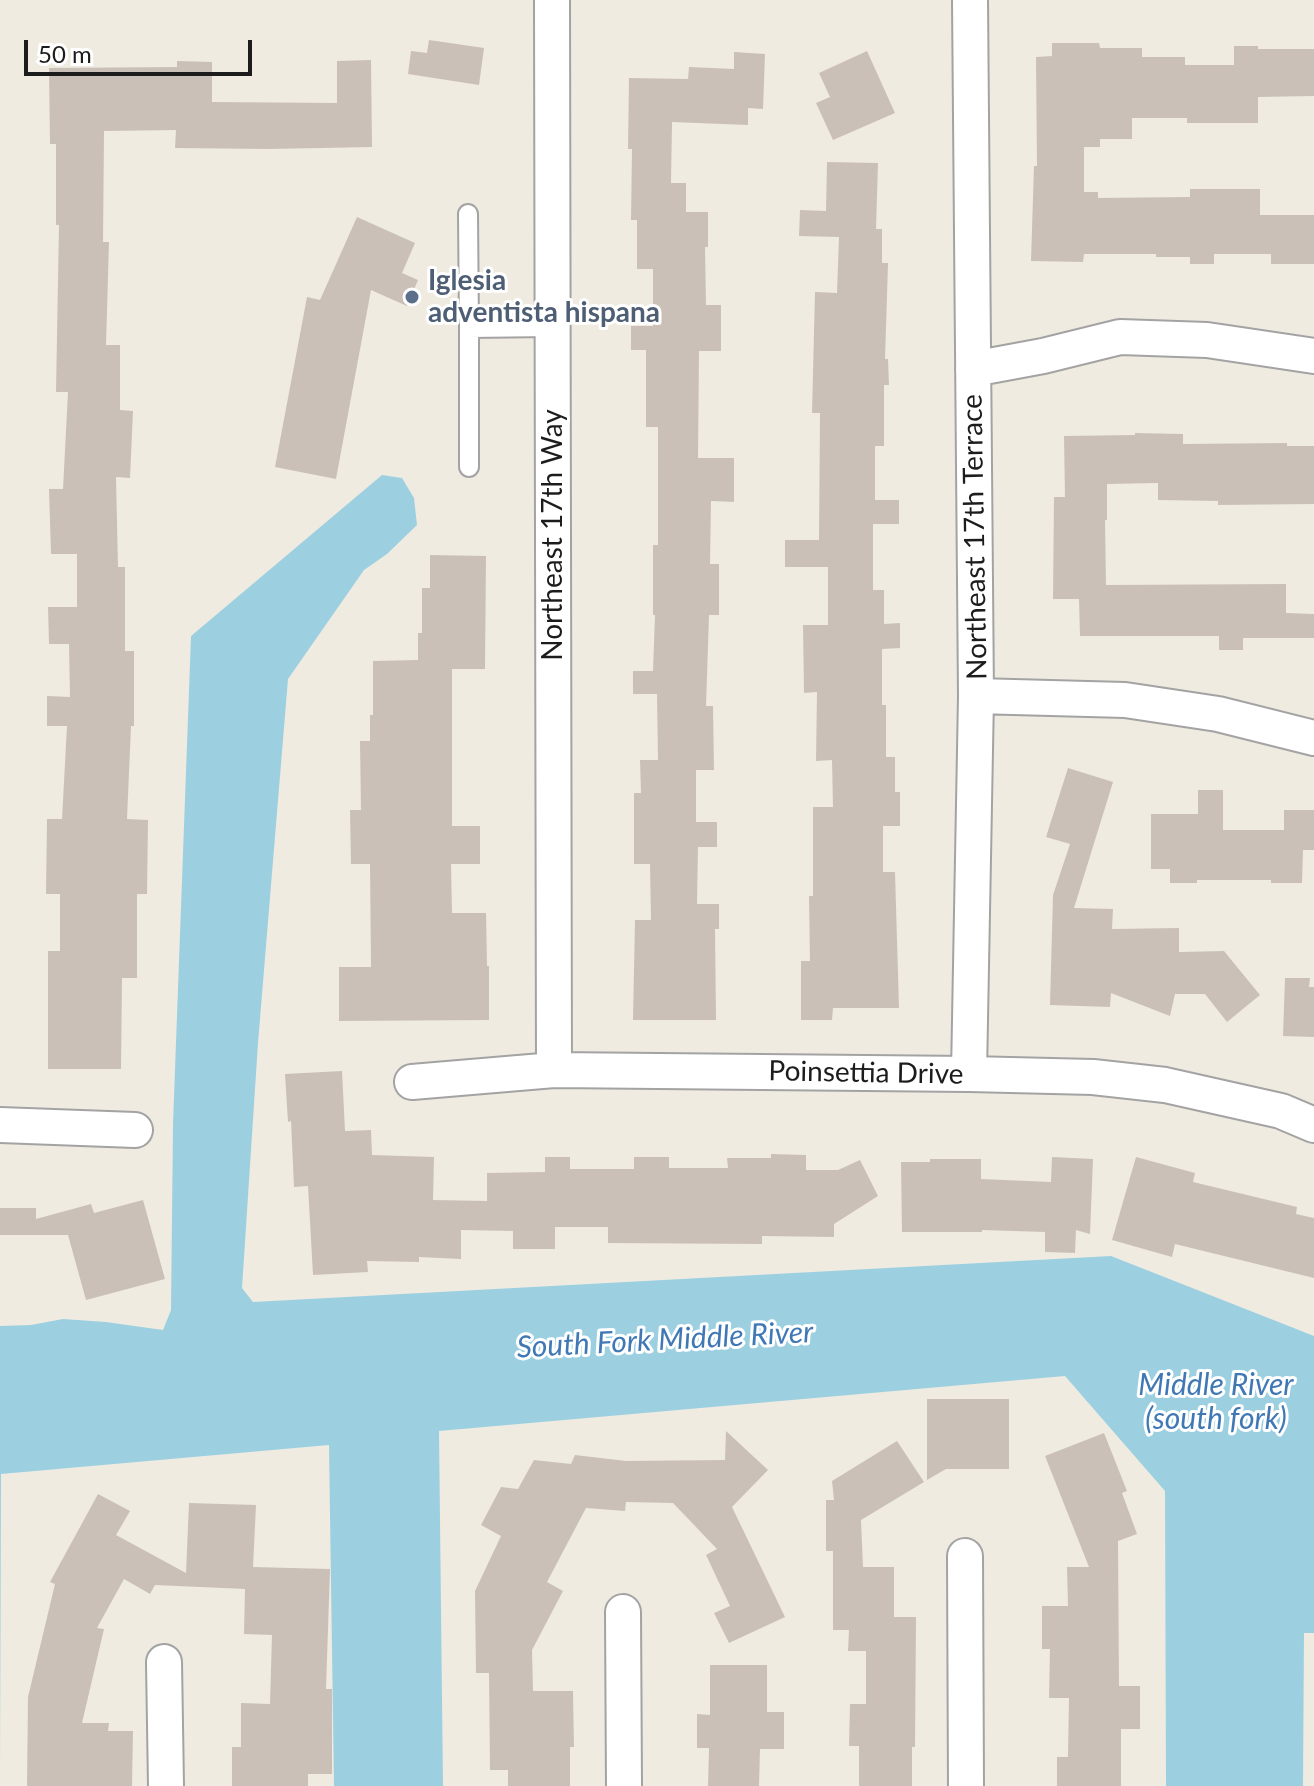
<!DOCTYPE html>
<html>
<head>
<meta charset="utf-8">
<style>
	body { margin:0 }
	#map { position:relative; width:1314px; height:1786px; overflow:hidden; background:#efebe1; font-family:Lato,sans-serif }
	canvas { display:block }
	.scale { position:absolute; left:24px; top:40px; width:228px; height:36px; box-sizing:border-box; border:4px solid #1c1c1c; border-top:0; padding-left:10px; font-size:24px; line-height:28px; white-space:nowrap; color:#1c1c1c; -webkit-text-stroke:6px #fff; paint-order:stroke }
</style>
</head>
<body>
<div id="map">
<canvas width="1314" height="1786"></canvas>
<div class="scale">50 m</div>
</div>
<script>
const ctx = document.querySelector('canvas').getContext('2d');
ctx.lineJoin = 'round';
function fill(path, color) { ctx.fillStyle = color; ctx.fill(path, 'evenodd'); }
function stroke(path, color, width, dash) { ctx.strokeStyle = color; ctx.lineWidth = width; ctx.lineCap = dash ? 'butt' : 'round'; ctx.setLineDash(dash || []); ctx.stroke(path); }
function drawText(font, color, halo, rows, align = 'center') {
  ctx.font = font + ' Lato,sans-serif'; ctx.lineWidth = 6; ctx.setLineDash([]); ctx.textBaseline = 'middle'; ctx.strokeStyle = halo; ctx.fillStyle = color; for (const [text, x, y, turn = 0] of rows) {
    ctx.save(); ctx.translate(x, y); ctx.rotate((+turn || 0) * Math.PI / 180); ctx.textAlign = isNaN(turn) ? turn : align; if (halo) ctx.strokeText(text, 0, 0); ctx.fillText(text, 0, 0); ctx.restore();
  }
}
fill(new Path2D(`
	M382,475L402,478L414,498L417,525L387,554L364,570L288,679L258,1043L242,1288L253,1302L1111,1256L1314,1336V1633H1304L1303,1786H1166L1165,1491L1065,1376L439,1431L443,1786H334L329,1445L1,1474L0,1770V1326L31,1325L63,1319L106,1322L163,1330L171,1310L173,1124L191,636Z`), '#9cd0e1');
fill(new Path2D(`
	M429,40L484,48L479,85L408,74L411,51L427,53Z
	M1052,43H1099L1100,48H1142V57H1185V65H1234V46H1258V49H1314V96L1258,97V123H1187V118H1132V139H1100V147H1084V192H1098V198L1190,197V189H1260V215H1314V264H1271V254H1214V264H1190V257H1156V254H1084L1083,262L1031,261L1034,166H1037L1036,57L1052,56Z
	M867,51L895,113L833,140L816,103L830,97L819,73Z
	M734,52L765,54L763,109L748,108V125L672,122L671,183H686V212H708V247H705L706,305H721V351H699L698,458H734V502L711,501L710,564H719V615H709L706,706H713L714,770H696V822H717V847H698L697,904H719V929H715L716,1020H633L635,920H651L650,864H634V793H641L640,760H658L657,694H633V671H653L655,615H653V545H658V427H646V350H631V326H653V269H637V220H631L632,149H628L629,78L688,79L689,67L734,69Z
	M371,60L372,147L269,149L175,148L176,130L104,131L103,242H109L106,345H120V410L133,411L130,478L116,477L118,567H125V651H134V726H131L127,819L148,820L147,894H137V978H122L121,1069H48V951H60V894H46L47,819H62L67,726H47V696L70,697L69,644H49L48,607H77V554H51L49,489H63L68,392H56L59,225H56V144H50L49,68L177,67V61L212,62V102L337,103V61Z
	M827,162L878,163L876,229H882V263H888L885,359H888L889,385H884V446H875V500H899V524H873V590H884V624L900,623V648L882,649V705H886V757H895V792H900V826H883V872H895L899,1008H833L832,1020H801V961H810L809,896H813V807H833L832,760L816,761L817,692L804,693L803,625H828V567H785V540H819L820,413H812L815,292L837,293L839,237L799,236L800,210L826,211Z
	M357,217L415,243L402,273L418,280L407,306L371,290L336,479L275,467L307,297L320,300Z
	M1135,433L1183,434V444L1287,443V446H1314V504L1218,505V501L1158,500V483L1107,484V520H1105L1106,585L1286,584V613L1314,614V638H1243V650H1219V636H1080L1079,599H1053L1054,497H1065L1064,436L1135,435Z
	M430,555L486,556L485,669H452V826H480V864H451L452,913H486L487,966H489V1020L339,1021V967H371L370,864H351L350,810H361L360,741H370V715H373V661L418,660V633H422V588H430Z
	M1068,768L1113,782L1074,908L1113,909L1112,929L1179,928V952L1224,951L1260,995L1227,1022L1205,994H1175L1170,1016L1111,993L1110,1007L1050,1005L1053,895L1070,844L1046,837Z
	M1198,790H1223V830H1284V810H1314V850H1303L1302,883H1271V880H1197V883H1170V869H1151V814H1198Z
	M1285,978H1310L1309,987H1314V1037L1283,1036Z
	M342,1071L345,1131L371,1130L372,1155L434,1157L433,1200L487,1201V1173L545,1172V1157H570V1169H634V1157H669V1168H728L727,1158H771V1154L806,1155V1170H838L860,1160L878,1196L834,1224V1237L762,1236V1244L608,1243V1227H555V1249H513V1231L461,1230V1259L419,1257V1262L367,1261L368,1272L313,1275L308,1186L294,1187L291,1121L288,1122L285,1074Z
	M1052,1157L1093,1159L1090,1234L1076,1230L1075,1253L1045,1252V1232L982,1230V1232H902L901,1162H930V1159H981V1179L1051,1182Z
	M1136,1157L1195,1173L1193,1182L1297,1207L1296,1214L1314,1218V1278L1175,1244L1172,1257L1112,1240Z
	M143,1200L165,1279L86,1300L68,1235H0V1208H36V1219L91,1204L94,1213Z
	M927,1399H1009V1469H946L927,1480Z
	M726,1431L768,1470L732,1507L785,1617L729,1643L714,1613L730,1606L706,1555L717,1549L673,1503L626,1502L625,1511L586,1508L547,1582L563,1591L532,1650L533,1691H573L574,1747H570V1786H508V1770H490L489,1673H476L475,1591L501,1536L481,1525L501,1487L518,1489L534,1460L571,1464L575,1455L626,1461L725,1460Z
	M1104,1433L1127,1491L1122,1493L1137,1534L1118,1541L1119,1686H1140V1729H1121V1786H1057V1757H1068L1069,1698H1049L1050,1649H1042V1606H1068L1067,1567H1089L1045,1456Z
	M897,1441L924,1482L861,1520L863,1567H894V1617H916L915,1747H912V1786H859V1746H849L850,1704H866V1651H848L849,1630H833V1551H826V1500H834L832,1481Z
	M98,1494L130,1511L116,1535L186,1573L189,1503L256,1505L253,1567L330,1569L326,1689H332V1774H308V1786H232V1747H241V1703L270,1704L272,1635L244,1634L245,1589L155,1585L150,1594L124,1579L97,1628L104,1629L82,1723H109L108,1731H133L132,1786H27L28,1697L55,1584L50,1582Z
	M710,1665H767V1712H784V1749H760L759,1786H708L709,1748H697V1714L710,1715Z`), '#cbc0b7');
const lane = new Path2D(`
	M468,214L469,328L552,327
	M469,467V328`);
const street = new Path2D(`
	M552,0L554,1070
	M973,369L1043,356L1120,337L1207,340L1314,356
	M976,696L1125,700L1218,714L1314,738
	M969,1074L976,696L970,0
	M412,1082L554,1070L969,1074L1093,1077L1165,1085L1281,1111L1314,1125
	M0,1125L135,1130
	M965,1556L966,1786
	M623,1612L624,1786
	M164,1662L166,1786`);
stroke(lane, '#a3a3a3', 22);
stroke(street, '#a3a3a3', 38);
stroke(lane, '#fff', 18);
stroke(street, '#fff', 34);
for (const [x, y, r, color] of [
	[412,297,8,"#5c6f8a"]
]) { const dot = new Path2D(); dot.arc(x, y, r, 0, 2 * Math.PI); ctx.fillStyle = color; ctx.fill(dot); stroke(dot, '#fff', 3); }
drawText('bold 28px', '#4e5e75', '#fff', [
	["Iglesia",428,281],
	["adventista hispana",428,313]
], 'left');
drawText('28px', '#1c1c1c', '#fff', [
	["Northeast 17th Way",553,535,-90],
	["Northeast 17th Terrace",975,537,-91],
	["Poinsettia Drive",866,1073,1]
]);
drawText('italic 30px', '#4078b5', '#fff', [
	["South Fork Middle River",665,1340,-3],
	["Middle River",1216,1385],
	["(south fork)",1216,1419]
]);
</script>
</body>
</html>
